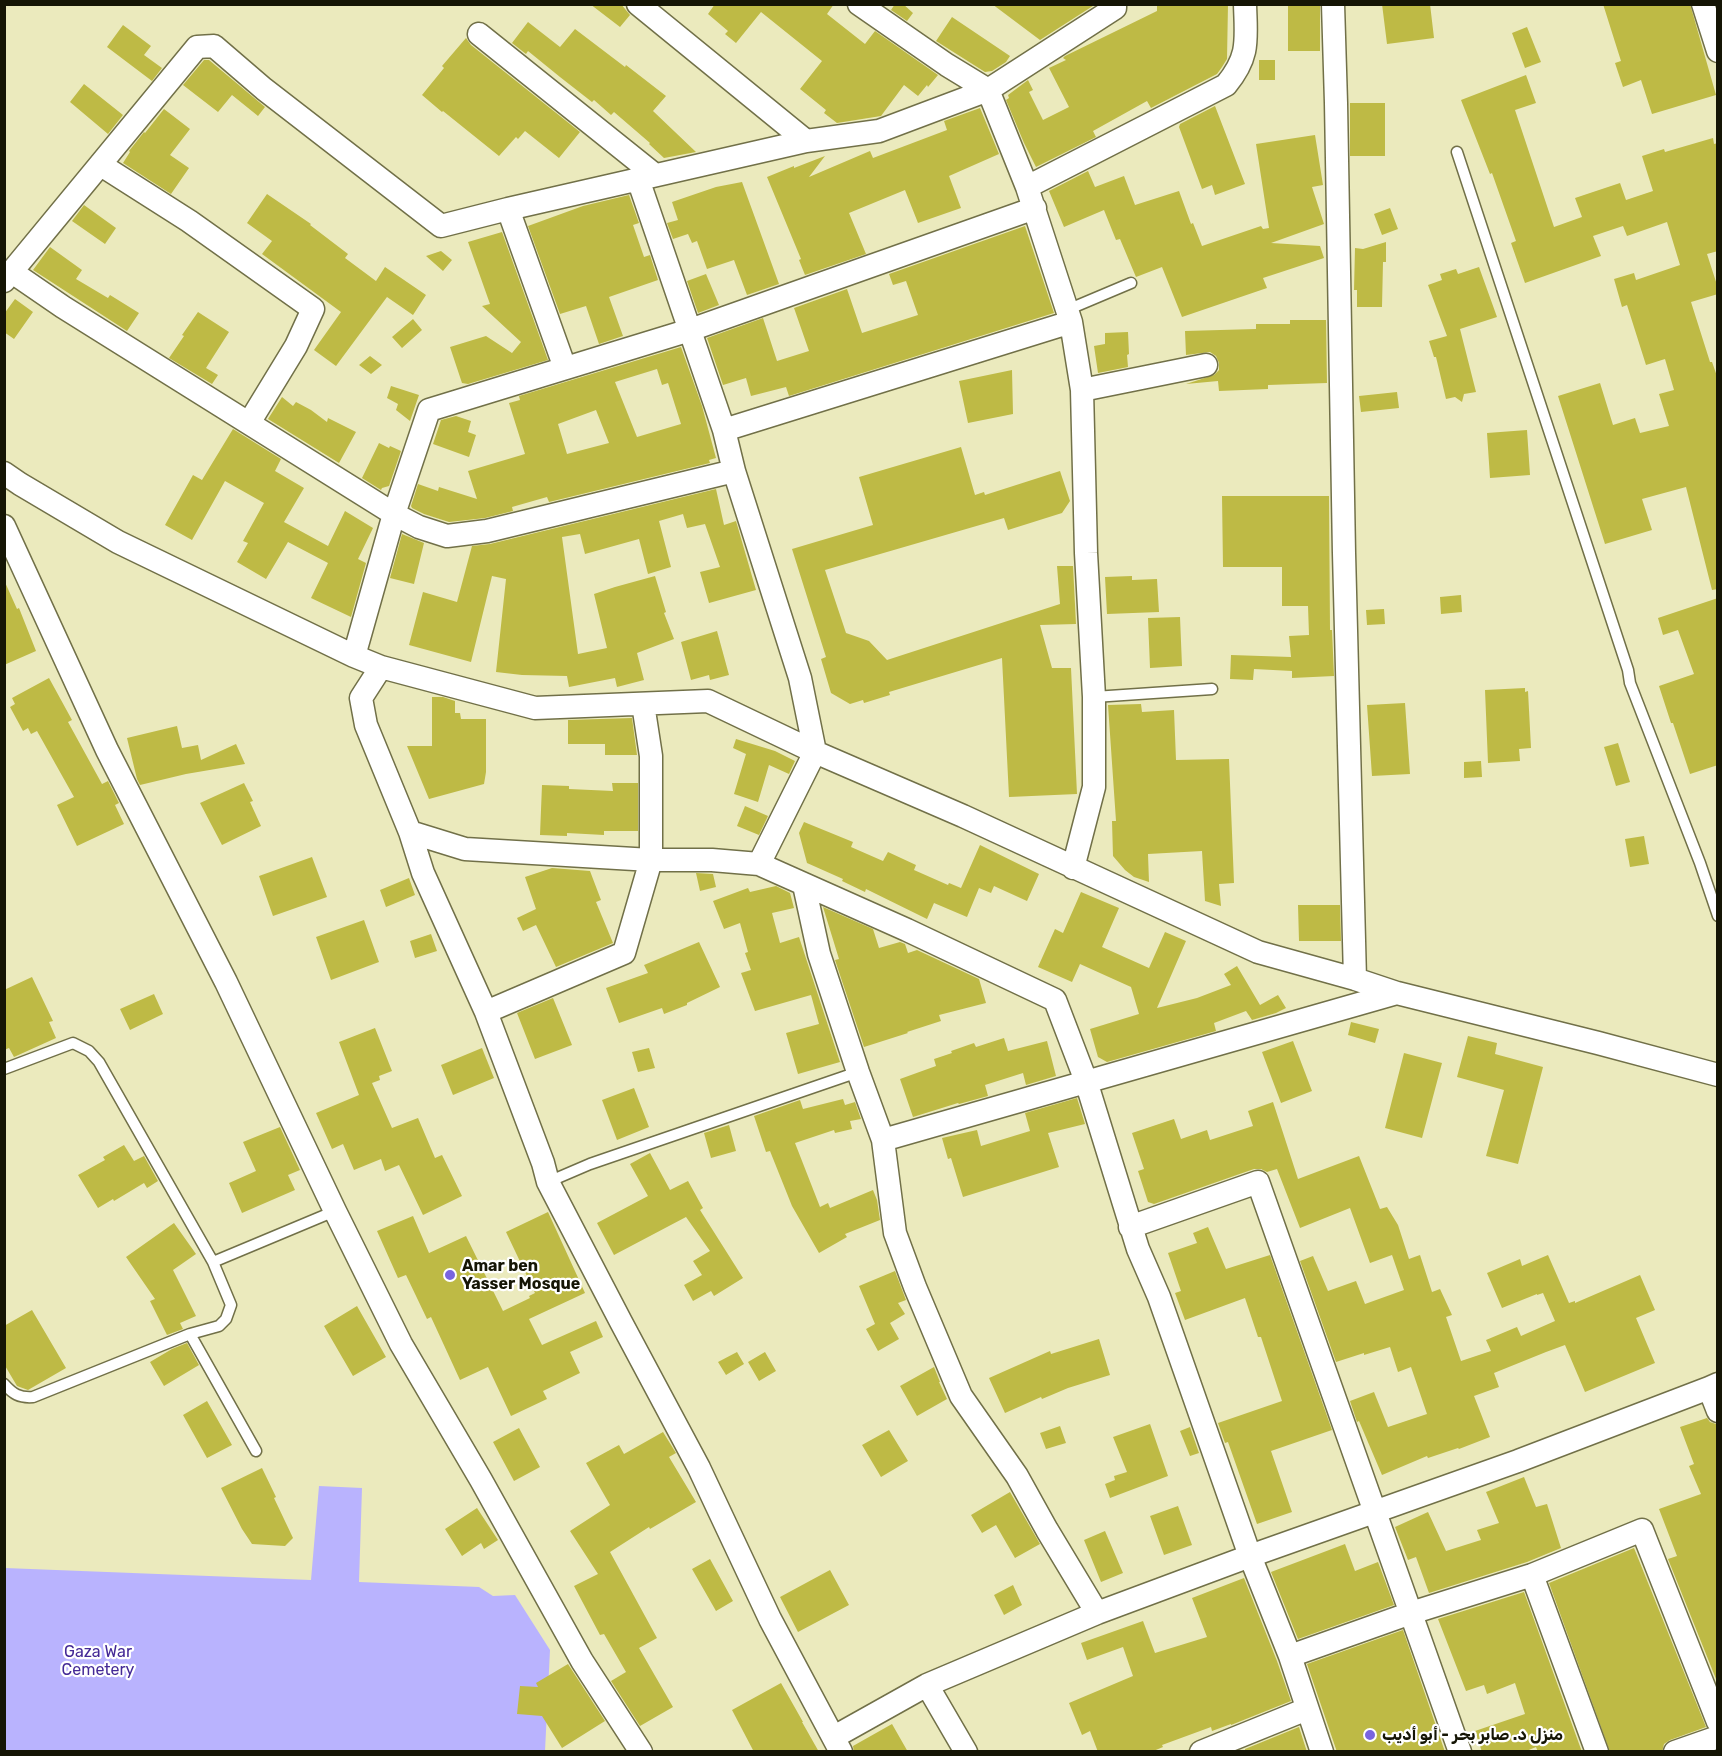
<!DOCTYPE html>
<html>
<head>
<meta charset="utf-8">
<style>
	body { margin:0 }
	#map { position:relative; width:1722px; height:1756px; overflow:hidden; background:#ebeabd; font-family:Rubik,sans-serif }
	canvas { display:block }
	.frame { position:absolute; inset:0; border:6px solid #151505; pointer-events:none }
</style>
</head>
<body>
<div id="map">
<canvas width="1722" height="1756"></canvas>
<div class="frame"></div>
</div>
<script>
const ctx = document.querySelector('canvas').getContext('2d');
ctx.lineJoin = 'round';
function fill(path, color) { ctx.fillStyle = color; ctx.fill(path, 'evenodd'); }
function stroke(path, color, width, dash) { ctx.strokeStyle = color; ctx.lineWidth = width; ctx.lineCap = dash ? 'butt' : 'round'; ctx.setLineDash(dash || []); ctx.stroke(path); }
function drawText(font, color, halo, rows, align = 'center') {
  ctx.font = font + ' Rubik,Cairo,sans-serif'; ctx.lineWidth = 4.5; ctx.setLineDash([]); ctx.textBaseline = 'middle'; ctx.strokeStyle = halo; ctx.fillStyle = color; for (const [text, x, y, turn = 0] of rows) {
    ctx.save(); ctx.translate(x, y); ctx.rotate((+turn || 0) * Math.PI / 180); ctx.textAlign = isNaN(turn) ? turn : align; if (halo) ctx.strokeText(text, 0, 0); ctx.fillText(text, 0, 0); ctx.restore();
  }
}
fill(new Path2D(`
	M319,1486L362,1488L359,1582L479,1587L493,1596L515,1595L550,1650L545,1751L5,1752V1568L311,1580Z`), '#b9b3fe');
fill(new Path2D(`
	M590,4H621L630,15L620,27Z
	M715,4H834L827,14L865,44L875,31L938,75L928,87L927,85L918,96L904,85L881,116L837,123L824,113L826,110L800,89L822,61L761,12L736,43L725,34L728,31L708,14Z
	M895,4H903L913,13L907,21L891,10Z
	M992,4H1096L1040,40Z
	M1157,4H1228L1227,59L1222,67L1217,74L1151,108L1147,101L1093,131L1096,137L1036,167L1024,143L1006,100L1009,98L1008,95L1028,80L1033,90L1029,92L1043,120L1069,107L1049,68L1066,60L1063,58L1065,56L1157,11Z
	M1288,4H1320V51H1288Z
	M1382,4H1430L1434,38L1387,44Z
	M1603,4H1690L1716,95L1652,114L1641,80L1623,87L1615,63L1621,61Z
	M952,17L1010,56L1006,62L992,71L985,72L936,41Z
	M528,22L560,47L575,29L625,67L626,65L666,96L653,111L696,152L664,158L649,144L650,143L614,112L611,115L594,100L592,102L560,77L528,51L526,54L512,43Z
	M123,25L151,46L144,55L162,68L152,81L107,47Z
	M1527,27L1541,62L1525,68L1512,33Z
	M466,38L471,45L580,132L559,158L525,131L518,139L516,137L499,156L443,111L442,112L422,95L444,68L442,66Z
	M204,60H209L265,107L258,116L232,95L218,112L183,85Z
	M1259,60H1275V80H1259Z
	M1526,75L1536,103L1515,110L1554,227L1582,217L1575,198L1620,183L1626,200L1653,191L1642,156L1664,149L1665,152L1713,138L1714,144L1718,143V251L1707,254L1718,288V294L1691,302L1710,362H1712L1718,379V589L1712,590L1686,487L1642,499L1652,530L1605,544L1558,396L1600,383L1613,425L1635,418L1640,433L1669,426L1659,394L1674,390L1665,359L1646,365L1627,305L1622,307L1614,279L1634,273L1636,280L1680,265L1667,222L1627,236L1623,226L1593,236L1601,256L1525,283L1511,243L1516,241L1492,173L1490,174L1461,100Z
	M84,84L123,115L108,134L70,102Z
	M1350,103H1385V156H1350Z
	M1215,106L1245,184L1215,195L1212,185L1202,189L1179,127L1180,124Z
	M980,108L999,154L949,176L961,208L918,223L905,190L849,213L866,254L805,275L799,260L801,259L767,177L794,166V168L825,156L809,177L870,151L873,158L947,130L944,121Z
	M164,109L190,129L170,155L189,168L171,194L123,163L130,152L129,151L144,132L145,133Z
	M1315,135L1323,185L1312,187L1324,224L1271,243L1320,246L1324,258L1263,278L1267,288L1182,317L1162,267L1136,277L1120,239L1116,240L1104,210L1064,227L1049,191L1088,171L1095,187L1124,176L1135,205L1179,191L1191,224L1193,223L1202,246L1261,226L1263,229L1269,228L1256,144Z
	M742,182L779,284L747,295L734,260L707,269L697,241L692,243L688,234L673,239L667,223L678,220L672,202L716,187Z
	M267,194L311,224L310,225L348,254L345,258L376,281L385,267L426,295L413,315L387,297L336,366L314,350L341,312L262,254L272,241L247,223Z
	M629,195L639,223L633,225L644,257L650,255L658,280L609,297L623,336L599,344L586,306L560,314L528,226L583,206Z
	M84,205L116,228L105,244L72,221Z
	M1390,208L1398,229L1382,235L1374,214Z
	M1025,226L1054,313L789,396L786,387L751,396L746,378L723,385L707,338L763,318L777,361L809,351L794,308L847,289L862,333L918,315L906,281L893,285L889,274Z
	M502,232L548,360L468,384L462,383L450,347L486,336L512,353L521,342L482,306L490,304L468,242Z
	M1386,242V262H1383L1382,307H1357V290H1354L1355,248L1363,249Z
	M50,247L82,270L76,279L108,298L110,295L139,313L127,331L33,270Z
	M441,251L452,260L443,271L426,256Z
	M1479,267L1497,317L1460,329L1476,392L1464,394L1462,402L1455,397L1446,399L1436,357H1434L1429,341L1447,336L1428,285L1442,280L1440,274L1456,269L1458,274Z
	M706,274L719,305L698,313L687,281Z
	M15,299L33,312L14,339L4,332V314Z
	M198,312L229,332L206,368L218,375L212,384L169,358L184,336L182,335Z
	M413,319L422,330L402,348L392,337Z
	M1290,320H1326L1327,383L1268,385V389L1219,391L1218,381L1186,384L1214,375L1219,370V363L1216,356L1210,352L1186,355L1185,331L1256,329V324H1290Z
	M1128,332L1129,354L1127,355L1128,367L1098,373L1094,346L1105,344V333Z
	M681,347L702,406L716,458L709,460L710,463L549,502L547,497L512,507L513,511L485,518L449,522L424,514L412,508L411,506L418,484L438,491L439,487L477,499L468,471L525,454L509,403L520,400L519,396ZM657,369L662,385L668,383L681,424L637,437L615,382ZM596,410L609,443L567,454L558,424Z
	M370,356L382,365L371,374L359,365Z
	M1012,370L1013,414L968,423L959,381Z
	M391,386L419,395L410,421L396,410L398,404L387,398Z
	M1397,392L1399,408L1361,412L1359,396Z
	M282,397L293,406L296,402L311,410L327,422L328,418L356,432L339,463L268,419Z
	M456,416L471,421L468,432L476,435L469,457L433,444L441,420Z
	M233,429L281,459L275,471L304,488L284,522L328,546L345,511L373,528L358,559L366,563L351,617L311,598L328,563L288,542L266,579L237,562L248,543L243,541L264,503L225,481L192,540L165,525L193,475L202,480Z
	M1527,430L1530,475L1490,478L1487,433Z
	M379,443L389,448L390,446L401,451L389,486L382,488L381,490L362,478Z
	M961,447L975,495L984,492L985,495L1060,471L1070,501L1062,513L1008,530L1004,518L825,570L846,633L869,641L887,660L1060,604L1057,566H1073L1076,624L1040,625L1052,668H1071L1077,794L1009,797L1002,658L889,692L890,695L864,703L863,700L850,704L831,693L821,659L826,657L792,549L873,525L859,477Z
	M716,489L724,525L736,521L756,590L709,603L700,572L720,567L705,524L687,528L683,514L659,521L671,567L648,574L639,539L585,554L580,534L562,537L578,654L607,648L594,594L615,587L655,576L666,612L664,613L674,639L637,653L644,680L617,687L615,678L569,687L567,676L522,675L496,672L506,579L492,576L471,662L409,645L423,592L457,602L472,546L490,544Z
	M1222,496H1329L1330,630H1332L1334,676L1292,678V671L1254,669L1253,680L1230,679L1231,655L1291,657L1289,636L1309,635L1308,606H1282V567H1223Z
	M402,534L424,543L414,584L390,578Z
	M1132,576V580L1157,579L1159,612L1107,614L1105,577Z
	M4,580L17,609L19,608L36,651L4,665Z
	M1461,595L1462,612L1441,614L1440,597Z
	M1718,598V765L1690,774L1673,723H1671L1659,686L1694,674L1678,630L1663,635L1658,618Z
	M1384,609L1385,624L1367,625L1366,610Z
	M1180,617L1182,666L1150,668L1148,618Z
	M717,631L729,675L710,680L709,675L691,680L681,642Z
	M49,678L72,720L68,722L102,784L108,781L119,803L115,805L124,824L77,846L57,805L74,797L37,731L31,734L28,728L23,731L10,707L15,704L12,698Z
	M1525,688V692L1528,691L1531,748L1519,749L1520,761L1488,763L1485,690Z
	M432,697H443L455,701V713H460L461,719H486V772L484,784L429,799L407,746H432Z
	M1405,703L1410,774L1372,776L1367,705Z
	M1141,704L1142,712L1174,710L1176,760L1229,759L1234,883L1219,884L1221,906L1205,901L1202,851L1148,854L1149,882L1134,877L1125,870L1113,856L1112,821H1116L1108,705Z
	M632,718L637,755H605V744H568V720Z
	M177,726L182,748L198,745L201,760L236,744L245,764L186,774L140,785L137,779L127,738Z
	M736,739L775,751L795,761L789,774L769,765L758,802L734,794L746,754L733,748Z
	M1618,743L1630,782L1616,786L1604,747Z
	M1481,761L1482,777L1464,778V762Z
	M244,783L253,801L250,802L261,826L222,845L200,803Z
	M612,783H638V831H604V835L567,833V836L540,835L542,785L569,786V789L613,791Z
	M745,806L768,816L759,835L737,826Z
	M804,822L853,842L851,847L883,861L888,852L916,865L914,870L948,885L949,883L961,888L980,845L1039,874L1027,901L994,886L991,893L979,888L967,917L934,903L927,919L866,889L865,892L842,881L843,879L807,863L799,833Z
	M1644,836L1649,864L1630,867L1625,839Z
	M312,857L327,897L273,916L259,876Z
	M552,868L590,871L601,900L596,902L613,943L556,967L536,925L523,931L517,918L536,909L525,877Z
	M696,873L713,874L716,887L700,891Z
	M409,878L415,895L386,907L380,890Z
	M776,886L790,893L794,908L772,913L780,943L799,937L840,1062L798,1074L786,1033L819,1024L811,995L755,1011L741,973L751,970L745,953L748,952L740,923L724,929L713,901L748,888L750,892Z
	M1081,892L1119,908L1102,947L1149,968L1165,932L1186,941L1157,1008L1197,998L1231,985L1224,974L1237,966L1260,1005L1278,995L1286,1008L1276,1013L1252,1020L1246,1011L1214,1023L1216,1031L1107,1062L1098,1057L1090,1029L1139,1014L1131,987L1080,964L1072,982L1038,967L1055,929L1063,933Z
	M1298,905H1340L1341,941H1299Z
	M823,907L873,929L879,948L900,942L905,944L908,953L917,950L979,979L986,1003L939,1015L941,1021L907,1032L908,1033L864,1047L835,960L839,959Z
	M364,920L379,962L331,980L316,937Z
	M431,934L437,951L415,958L410,941Z
	M699,942L720,987L687,1003V1005L664,1014L662,1008L619,1023L606,988L648,973L644,965Z
	M32,977L53,1021L49,1022L56,1038L14,1057L9,1048L4,1050V990Z
	M154,994L163,1014L130,1030L120,1009Z
	M553,998L572,1045L535,1059L517,1013Z
	M1351,1022L1379,1029L1375,1043L1348,1035Z
	M375,1028L392,1071L379,1076L380,1080L372,1083L392,1128L418,1118L435,1158L442,1155L462,1196L423,1215L399,1165L385,1171L381,1159L354,1170L343,1144L332,1149L316,1113L359,1095L339,1042Z
	M1468,1036L1497,1043L1495,1054L1543,1067L1518,1164L1486,1156L1504,1090L1457,1077Z
	M1004,1038L1008,1051L1047,1041L1056,1076L1026,1085L1023,1073L985,1085L988,1096L959,1104L958,1103L913,1117L900,1079L936,1066L934,1059L952,1053L951,1051L974,1043L976,1047Z
	M1293,1041L1312,1091L1281,1103L1262,1052Z
	M482,1048L494,1078L453,1095L441,1065Z
	M649,1048L655,1068L638,1072L632,1052Z
	M1404,1053L1442,1063L1422,1138L1385,1128Z
	M634,1088L649,1127L617,1140L602,1100Z
	M1077,1098L1085,1124L1048,1133L1059,1167L963,1197L951,1158L948,1159L942,1138L977,1130L981,1146L1030,1131L1025,1113Z
	M843,1099L845,1105L855,1102L861,1119L850,1121L852,1129L835,1133L834,1130L795,1143L820,1207L828,1203L830,1208L873,1190L877,1200L880,1220L845,1234L847,1237L819,1253L792,1206L770,1151L766,1152L754,1116L800,1100L803,1109Z
	M1273,1102L1298,1179L1359,1156L1380,1209L1387,1207L1398,1225L1409,1259L1420,1255L1432,1292L1440,1289L1452,1315L1446,1317L1461,1361L1491,1351L1486,1340L1517,1327L1521,1336L1555,1321L1543,1293L1537,1295V1294L1502,1308L1487,1273L1520,1259L1522,1266L1548,1255L1569,1303L1575,1301V1303L1640,1275L1655,1310L1636,1318L1655,1363L1585,1392L1565,1345L1546,1352L1494,1373L1499,1387L1474,1396L1490,1437L1459,1449L1458,1448L1428,1458L1427,1456L1382,1475L1359,1421L1357,1422L1350,1401L1374,1392L1388,1427L1427,1414L1411,1367L1398,1372L1390,1347L1364,1355V1353L1336,1362L1300,1261L1313,1256L1328,1291L1356,1281L1365,1304L1404,1290L1392,1255L1370,1263L1350,1208L1300,1228L1277,1169L1267,1172L1261,1169H1254L1154,1204L1148,1202L1138,1171L1144,1169L1132,1133L1174,1119L1181,1139L1207,1130L1210,1140L1253,1126L1248,1111Z
	M729,1125L736,1151L711,1158L704,1133Z
	M280,1127L300,1170L288,1175L295,1190L242,1213L229,1183L256,1171L243,1142Z
	M124,1145L134,1161L144,1156L158,1181L147,1188L144,1183L114,1201L113,1199L98,1208L78,1175L105,1160L103,1157Z
	M650,1153L670,1190L688,1181L703,1208L700,1210L743,1278L714,1296L711,1291L693,1301L684,1285L702,1275L693,1261L710,1251L686,1217L614,1255L597,1223L648,1196L630,1164Z
	M548,1212L585,1293L529,1319L542,1345L596,1321L603,1337L570,1352L580,1373L543,1391L547,1399L511,1416L488,1367L460,1380L431,1317L427,1319L406,1275L398,1278L377,1231L413,1216L429,1253L466,1236L503,1311L530,1298L529,1296L535,1293L506,1232Z
	M174,1223L196,1254L173,1270L196,1316L180,1323L183,1329L167,1335L150,1301L155,1299L126,1257Z
	M1208,1227L1226,1269L1270,1255L1332,1430L1271,1451L1292,1512L1257,1524L1228,1442L1225,1443L1218,1423L1282,1401L1261,1337H1258L1245,1298L1185,1320L1175,1293L1181,1291L1168,1253L1197,1243L1193,1233Z
	M895,1271L906,1300L898,1303L905,1314L890,1323L899,1339L878,1351L866,1329L875,1324L859,1286Z
	M357,1306L386,1357L353,1376L324,1326Z
	M32,1310L66,1368L28,1390L17,1386L4,1364V1326Z
	M1099,1339L1110,1375L1068,1388L1042,1399L1041,1397L1005,1413L989,1378L1050,1351L1051,1354Z
	M187,1343L199,1365L164,1386L150,1362L172,1349Z
	M737,1352L744,1364L726,1375L718,1362Z
	M765,1352L776,1371L759,1381L748,1362Z
	M934,1367L940,1382H939L947,1399L917,1416L900,1386Z
	M207,1401L232,1445L207,1458L183,1415Z
	M1707,1418L1710,1422L1716,1424L1718,1427V1684L1668,1559L1677,1556L1659,1509L1701,1494L1689,1466L1694,1464L1680,1427Z
	M1150,1424L1168,1476L1110,1498L1105,1484L1115,1480L1114,1476L1127,1472L1113,1437Z
	M1060,1426L1066,1443L1046,1449L1040,1433Z
	M1190,1427L1199,1453L1190,1456L1180,1431Z
	M519,1428L540,1467L514,1481L493,1442Z
	M889,1430L908,1461L881,1477L862,1445Z
	M663,1432L676,1453L669,1457L696,1502L650,1529L649,1527L610,1552L657,1638L639,1648L673,1707L640,1726L611,1681L626,1672L604,1634L600,1635L574,1586L598,1574L570,1531L610,1505L586,1463L619,1445L624,1454Z
	M262,1468L276,1497L274,1498L293,1538L285,1546L252,1544L242,1529L221,1488Z
	M1524,1477L1536,1507L1547,1504L1561,1548L1527,1562L1429,1593L1416,1557L1408,1560L1395,1527L1428,1512L1446,1551L1481,1540L1477,1530L1499,1523L1486,1492Z
	M1010,1492L1040,1544L1015,1558L996,1525L982,1533L971,1515Z
	M1178,1506L1192,1545L1164,1555L1150,1516Z
	M477,1508L498,1540L484,1549L481,1543L462,1556L445,1529Z
	M1105,1531L1123,1573L1101,1582L1084,1540Z
	M1345,1544L1355,1571L1378,1562L1394,1605L1298,1639L1271,1572Z
	M1634,1548L1706,1727L1670,1740L1664,1744L1662,1752H1610L1549,1583Z
	M710,1559L733,1601L716,1611L692,1569Z
	M830,1570L849,1605L798,1632L780,1597Z
	M1244,1578L1277,1661L1291,1701L1231,1725V1724L1212,1731L1211,1727L1162,1745L1163,1747L1151,1752H1098L1090,1731L1082,1735L1069,1703L1133,1676L1123,1647L1087,1660L1081,1643L1143,1621L1155,1653L1207,1637L1192,1598Z
	M1013,1585L1022,1605L1004,1615L994,1595Z
	M1524,1592L1582,1752H1538L1536,1747L1524,1752H1482L1475,1731L1525,1714L1515,1683L1487,1694L1484,1685L1466,1691L1438,1619Z
	M1403,1630L1445,1752H1337L1307,1664Z
	M568,1664L605,1721L562,1748L542,1716L517,1714L520,1686L538,1687L536,1683Z
	M781,1683L803,1722H802L819,1752H754L732,1710Z
	M892,1724L908,1752H854L853,1746Z
	M1299,1727L1307,1752H1245V1749Z`), '#beba45');
const service = new Path2D(`
	M1457,152L1628,670L1630,683L1700,863L1718,916
	M1067,310L1131,283
	M1094,697L1212,689
	M4,1069L73,1043L89,1051L99,1062L213,1262
	M548,1182L590,1164L858,1072
	M190,1334L256,1451
	M4,1384C13,1394 19,1398 33,1397L190,1334L219,1326L226,1319L231,1305L213,1262L335,1211`);
const minor = new Path2D(`
	M638,4L806,141
	M859,4L947,65L988,90L1027,187L1071,322L1082,390L1086,553L1094,697V787L1073,868
	M1333,4L1336,103L1344,553L1355,979
	M1703,4L1718,51
	M479,34L655,175
	M101,165L189,221L313,309L296,346L249,423
	M638,179L724,430L734,471L800,678L815,752L759,864L907,930L1055,1000L1086,1081L1138,1249L1159,1297L1250,1556L1290,1656L1322,1752
	M1027,187L1226,85C1250,56 1246,40 1245,4
	M508,209L565,368
	M12,272L63,307L394,514L419,527L447,536L487,531L734,471
	M4,281L197,47L214,46L264,89L441,226L508,209L806,141L879,131L988,90L1115,8V4
	M1082,390L1206,365
	M724,430L1071,322
	M4,473L20,484L118,542L354,656L381,667L535,708L708,701L815,752L963,816L1258,952L1355,979L1397,993L1598,1043L1718,1075
	M4,526L107,750L226,982L335,1211L401,1344L481,1480L582,1661L641,1752
	M354,656L394,514L429,410L690,330L1035,208
	M381,667L361,698L366,725L410,832L423,873L486,1012L543,1163L548,1182L621,1322L699,1468L770,1619L841,1752
	M410,832L465,849L651,860H712L759,864
	M804,885L819,954L858,1072L883,1140L895,1233L915,1287L961,1396L1017,1476L1047,1530L1097,1613L1250,1556L1518,1461L1709,1388
	M486,1012L624,953L651,860V756L643,704
	M883,1140L1397,993
	M1130,1227L1258,1182L1460,1752
	M1718,1384L1709,1388L1718,1411
	M1532,1575L1597,1752
	M1290,1656L1411,1613L1532,1575L1642,1530L1718,1722
	M927,1685L966,1752
	M834,1737L927,1685L1097,1613
	M1201,1752L1307,1709
	M1675,1752L1718,1737`);
stroke(service, '#717048', 13);
stroke(minor, '#717048', 25);
stroke(service, '#fff', 10);
stroke(minor, '#fff', 22);
for (const [x, y, r, color] of [
	[450,1275,6,"#7965e0"],
	[1370,1735,6,"#7965e0"]
]) { const dot = new Path2D(); dot.arc(x, y, r, 0, 2 * Math.PI); ctx.fillStyle = color; ctx.fill(dot); stroke(dot, '#fff', 2); }
drawText('bold 16px', '#151505', '#fff', [
	["Amar ben",462,1266],
	["Yasser Mosque",462,1284],
	["منزل د. صابر بحر - أبو أديب",1382,1735]
], 'left');
drawText('16px', '#442996', '#fff', [
	["Gaza War",98,1652],
	["Cemetery",98,1670]
]);
</script>
</body>
</html>
